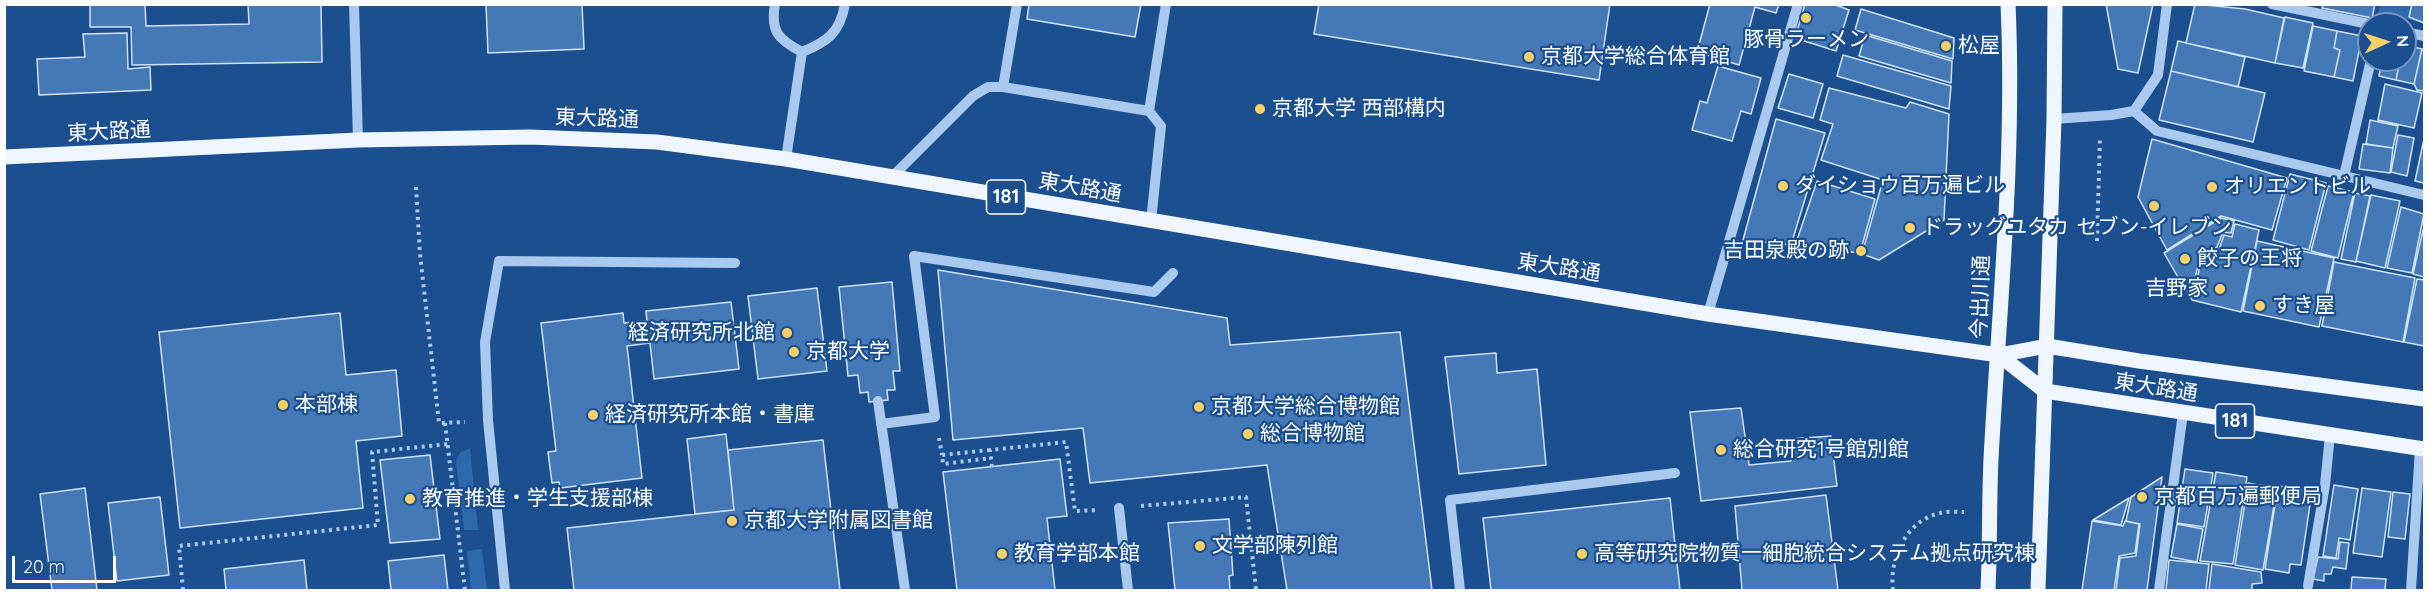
<!DOCTYPE html>
<html>
<head>
<meta charset="utf-8">
<style>
	body { margin:0 }
	#map { position:relative; width:2429px; height:595px; overflow:hidden; background:#1b4f8f; font-family:Quicksand,sans-serif }
	canvas { display:block }
	.frame { position:absolute; inset:0; border:6px solid #fff; pointer-events:none }
	.north { position:absolute; left:2357px; top:12px; width:60px; height:60px; box-sizing:border-box; background:#1b4f8f; border:2px solid #7695bc; border-radius:50%; rotate:87deg; font-size:16px; font-weight:700; line-height:24px; text-align:center; color:#fff }
	.north::after { content:''; display:block; margin:auto; width:21px; height:27px; background:#ffd166; clip-path:polygon(50% 0,100% 100%,50% 72%,0 100%) }
	.scale { position:absolute; left:12px; top:556px; width:104px; height:27px; box-sizing:border-box; border:3px solid #fff; border-top:0; padding-left:8px; font-size:18px; line-height:21px; white-space:nowrap; color:#fff; -webkit-text-stroke:4px #1b4f8f; paint-order:stroke }
</style>
</head>
<body>
<div id="map">
<canvas width="2429" height="595"></canvas>
<div class="frame"></div>
<div class="north">N</div>
<div class="scale">20 m</div>
</div>
<script>
const ctx = document.querySelector('canvas').getContext('2d');
ctx.lineJoin = 'round';
function fill(path, color) { ctx.fillStyle = color; ctx.fill(path, 'evenodd'); }
function stroke(path, color, width, dash) { ctx.strokeStyle = color; ctx.lineWidth = width; ctx.lineCap = dash ? 'butt' : 'round'; ctx.setLineDash(dash || []); ctx.stroke(path); }
function drawText(font, color, halo, rows, align = 'center') {
  ctx.font = font + ' Quicksand,"Noto Sans JP",sans-serif'; ctx.lineWidth = 4.5; ctx.setLineDash([]); ctx.textBaseline = 'middle'; ctx.strokeStyle = halo; ctx.fillStyle = color; for (const [text, x, y, turn = 0] of rows) {
    ctx.save(); ctx.translate(x, y); ctx.rotate((+turn || 0) * Math.PI / 180); ctx.textAlign = isNaN(turn) ? turn : align; if (halo) ctx.strokeText(text, 0, 0); ctx.fillText(text, 0, 0); ctx.restore();
  }
}
fill(new Path2D(`
	M2380,5H2412L2416,21L2378,13Z
	M470,448L478,530H464L456,461L460,453Z
	M482,549L487,590H471L467,551Z`), '#2e69ad');
const building = new Path2D(`
	M90,4H145L146,26L249,24L248,4H321L322,62L132,65L131,27H90Z
	M486,4H582L584,49L488,53Z
	M1029,4H1141L1135,37L1027,19Z
	M1319,4H1610L1599,80L1314,34Z
	M1710,4H1779L1776,13L1755,7L1739,65L1697,52Z
	M1805,4H1833L1849,10L1836,51L1795,38Z
	M2106,4H2153L2138,73L2118,69Z
	M2195,4L2245,9L2284,18L2275,63L2186,43Z
	M2323,4H2375L2372,18L2322,8Z
	M2412,4H2424V23L2409,17Z
	M1861,9L1954,38L1953,59L1855,30Z
	M2285,17L2313,23L2303,68L2275,63Z
	M2313,26L2337,31L2334,48L2340,50L2334,77L2304,71Z
	M2337,31L2362,36L2353,81L2334,77L2340,50L2334,48Z
	M127,33L128,69L150,67L151,90L39,95L37,59L85,57L83,34Z
	M1865,35L1952,61L1951,83L1859,56Z
	M2178,41L2245,57L2238,87L2171,71Z
	M2405,45L2422,49L2414,84L2396,80L2400,60H2405Z
	M2422,49L2424,50V91L2417,90L2414,84Z
	M1843,55L1951,86L1949,109L1837,76Z
	M2382,60H2400L2396,80L2379,76Z
	M1718,66L1761,78L1751,114L1741,111L1732,141L1692,130L1700,101L1707,103Z
	M2171,71L2265,93L2253,142L2159,120Z
	M1789,74L1823,84L1813,118L1778,108Z
	M2385,84L2422,93L2414,128L2378,120Z
	M1829,88L1906,108L1910,102L1949,114L1944,220L1879,260L1862,254L1883,180L1821,160L1833,124L1820,120Z
	M1776,119L1825,133L1791,245L1743,240Z
	M2370,120L2398,126L2393,148L2366,144Z
	M2398,135L2414,138L2407,176L2391,172Z
	M2152,139L2287,178L2272,230L2221,216L2167,250L2138,197Z
	M2424,139V183L2415,181Z
	M2363,144L2393,148L2390,173L2359,169Z
	M2290,174L2326,183L2309,250L2273,240Z
	M1817,181L1875,199L1860,253L1795,246Z
	M2328,186L2354,192L2338,258L2311,251Z
	M2355,193L2370,196L2356,262L2341,259Z
	M2371,195L2400,201L2385,268L2356,261Z
	M2401,207L2424,214L2412,273L2387,268Z
	M2221,218L2234,221L2231,233L2223,232L2217,247L2199,262L2195,278L2183,286L2164,253Z
	M2235,224L2259,230L2241,312L2192,300L2185,287L2197,280L2200,265L2218,252L2224,235L2232,237Z
	M2424,226V277L2413,274Z
	M2257,241L2334,258L2319,327L2243,311Z
	M2334,262L2415,278L2403,342L2322,326Z
	M938,270L1227,318L1230,345L1400,332L1432,590H1287L1267,465L1090,483L1083,428L953,440Z
	M2417,279L2424,280V346L2404,342Z
	M892,282L900,371H893L895,390H887L888,400L869,402L868,392L860,393L858,375L848,376L839,287Z
	M817,288L827,371L758,379L748,296Z
	M731,302L739,369L654,379L650,343L627,346L642,478L560,488L559,482L552,483L548,452L556,451L541,323L623,313L624,323L647,321L646,311Z
	M340,313L346,375L396,370L402,436L356,441L363,508L180,528L159,332Z
	M1496,353L1497,373L1537,369L1546,465L1459,474L1445,357Z
	M1741,408L1749,465L1791,461L1790,439L1831,436L1837,486L1701,501L1690,412Z
	M726,434L734,510L695,514L687,439Z
	M823,440L840,590H574L567,528L734,510L728,450Z
	M430,455L440,539L390,543L380,460Z
	M1060,459L1067,516L1047,518L1055,590H957L943,472Z
	M2185,469L2213,473L2204,527L2177,523Z
	M2216,472L2247,477L2233,564L2200,561Z
	M2162,477L2147,590H2116L2120,558L2136,556L2140,524L2126,521L2131,497Z
	M2248,483L2277,488L2263,570L2235,565Z
	M2334,485L2358,489L2350,540L2339,538L2336,558L2323,556Z
	M2278,486L2312,491L2301,565L2290,564L2289,573L2265,569Z
	M85,488L97,590H52L40,494Z
	M2362,488L2391,492L2382,557L2353,553Z
	M2393,492L2410,494L2405,539L2388,537Z
	M1826,495L1838,590H1742L1735,506Z
	M160,497L169,575L117,581L108,503Z
	M1670,498L1680,590H1491L1483,518Z
	M2129,498L2121,525L2093,520L2098,517Z
	M1229,519L1233,575L1229,576L1230,590H1175L1168,523Z
	M2092,521L2123,526L2125,521L2139,524L2135,553L2119,556L2114,590H2082Z
	M2177,524L2203,529L2197,562L2171,557Z
	M2340,542L2349,543L2346,569L2333,567L2331,574H2324V581L2313,579L2318,557L2338,559Z
	M444,555L448,590H391L388,561Z
	M304,560L307,590H226L224,569Z
	M2169,560L2209,564L2206,590H2166Z
	M2212,564L2261,572L2262,583L2252,584V590H2209Z
	M2352,577L2386,579L2385,590H2351Z`);
fill(building, '#4478b7');
stroke(building, '#cfe3fa', 1.5);
stroke(new Path2D(`
	M416,187L420,254L439,423L465,422
	M2097,241L2100,137
	M445,423L465,590
	M939,438L942,455
	M990,450L942,455L943,464L991,458
	M992,467L990,450L1066,442L1075,511L1098,510
	M1141,506L1246,497L1256,590
	M183,590L179,546L378,525L372,452L448,444
	M1893,590C1889,558 1906,521 1940,513C1947,511 1957,512 1964,512`), '#a9c9ee', 4, [3, 4.5]);
stroke(new Path2D(`
	M354,4L358,140
	M775,4C770,32 779,40 802,52
	M2272,4L2369,24
	M2405,32L2424,36
	M1003,87L1017,4
	M1149,111L1166,4
	M2134,111L2157,131L2424,195
	M2054,119L2111,115L2134,111L2158,75L2167,4
	M786,159L802,52C827,42 840,33 845,4
	M2344,176L2371,60
	M892,177L973,96L988,87H1003L1149,111L1161,126L1151,221
	M1708,314L1798,4
	M878,401L905,590
	M881,424L935,417L914,256L1154,292L1173,273
	M1119,508L1128,590
	M2308,586L2325,485L2330,435
	M505,590L488,420L485,342L499,261L735,263
	M1460,590L1450,500L1675,473
	M2159,590L2183,413
	M2411,590L2420,448`), '#a9c9ee', 10);
stroke(new Path2D(`
	M4,157L358,140L530,137L657,142L786,159L1708,314L1999,355L2047,346L2139,361L2424,399
	M1999,355L2045,391L2424,449
	M1988,590C1990,547 1989,503 1991,459C1999,308 2015,156 2008,4
	M2038,590L2054,119L2055,4`), '#f0f6ff', 15);
for (const [x, y, r, color] of [
	[1806,18,6,"#ffd166"],
	[1946,46,6,"#ffd166"],
	[1529,57,6,"#ffd166"],
	[1260,109,6,"#ffd166"],
	[1783,186,6,"#ffd166"],
	[2212,187,6,"#ffd166"],
	[2154,206,6,"#ffd166"],
	[1910,228,6,"#ffd166"],
	[1861,251,6,"#ffd166"],
	[2185,259,6,"#ffd166"],
	[2220,289,6,"#ffd166"],
	[2260,306,6,"#ffd166"],
	[787,333,6,"#ffd166"],
	[794,352,6,"#ffd166"],
	[283,405,6,"#ffd166"],
	[1199,407,6,"#ffd166"],
	[593,415,6,"#ffd166"],
	[1248,434,6,"#ffd166"],
	[1721,450,6,"#ffd166"],
	[2142,497,6,"#ffd166"],
	[410,499,6,"#ffd166"],
	[732,521,6,"#ffd166"],
	[1200,546,6,"#ffd166"],
	[1002,554,6,"#ffd166"],
	[1582,554,6,"#ffd166"]
]) { const dot = new Path2D(); dot.arc(x, y, r, 0, 2 * Math.PI); ctx.fillStyle = color; ctx.fill(dot); stroke(dot, '#1b4f8f', 2); }
for (const [x, y, w] of [
	[1006,197,39],
	[2235,421,39]
]) { const box = new Path2D(); box.roundRect(x - w / 2, y - 17, w, 34, 4.5); ctx.fillStyle = '#1b4f8f'; ctx.fill(box); stroke(box, '#fff', 1.5); }
drawText('bold 20px', '#fff', null, [
	["181",1006,197],
	["181",2235,421]
]);
drawText('21px', '#fff', '#1b4f8f', [
	["豚骨ラーメン",1806,40,"center"],
	["松屋",1958,46],
	["京都大学総合体育館",1541,57],
	["京都大学 西部構内",1272,109],
	["ダイショウ百万遍ビル",1795,186],
	["オリエントビル",2224,187],
	["ドラッグユタカ",1922,228],
	["セブン-イレブン",2154,228,"center"],
	["吉田泉殿の跡",1849,251,"right"],
	["餃子の王将",2197,259],
	["吉野家",2208,289,"right"],
	["すき屋",2272,306],
	["経済研究所北館",775,333,"right"],
	["京都大学",806,352],
	["本部棟",295,405],
	["京都大学総合博物館",1211,407],
	["経済研究所本館・書庫",605,415],
	["総合博物館",1260,434],
	["総合研究1号館別館",1733,450],
	["京都百万遍郵便局",2154,497],
	["教育推進・学生支援部棟",422,499],
	["京都大学附属図書館",744,521],
	["文学部陳列館",1212,546],
	["教育学部本館",1014,554],
	["高等研究院物質一細胞統合システム拠点研究棟",1594,554]
], 'left');
drawText('21px', '#fff', '#1b4f8f', [
	["東大路通",597,119,2],
	["東大路通",109,132,-3],
	["東大路通",1080,188,10],
	["東大路通",1559,268,9],
	["今出川通",1981,297,-88],
	["東大路通",2156,388,9]
]);
</script>
</body>
</html>
